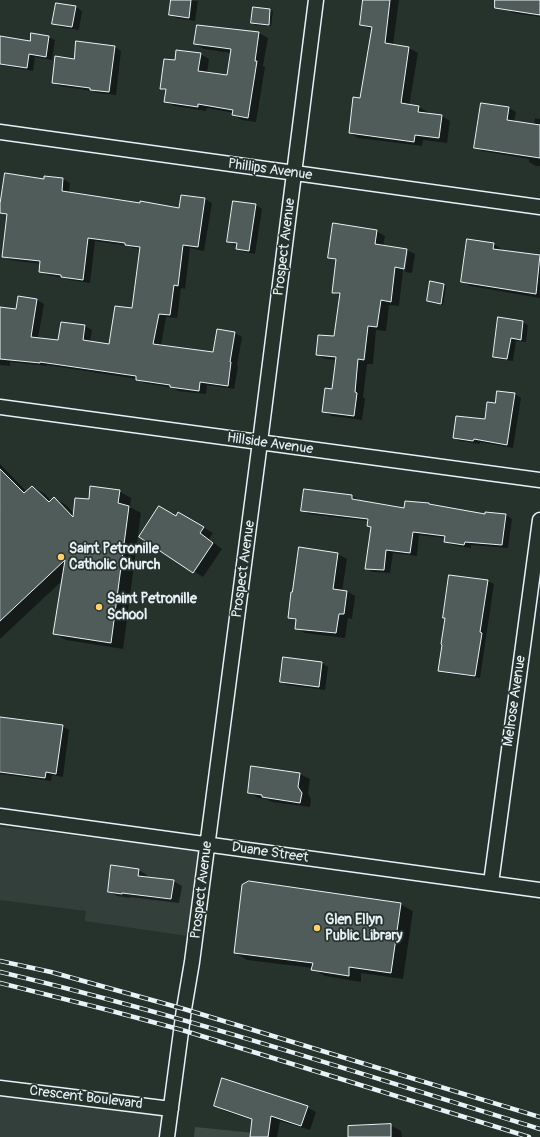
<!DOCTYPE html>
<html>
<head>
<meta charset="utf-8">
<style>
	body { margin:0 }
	canvas { display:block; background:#26332d }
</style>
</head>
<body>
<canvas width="540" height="1137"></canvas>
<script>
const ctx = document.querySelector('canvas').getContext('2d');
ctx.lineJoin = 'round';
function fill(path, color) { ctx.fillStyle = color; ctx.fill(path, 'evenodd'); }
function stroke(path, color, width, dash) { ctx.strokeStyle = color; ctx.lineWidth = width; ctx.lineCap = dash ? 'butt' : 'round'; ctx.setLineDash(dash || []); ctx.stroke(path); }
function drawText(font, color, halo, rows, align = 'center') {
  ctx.font = font + ' Pangolin,sans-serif'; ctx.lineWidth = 3.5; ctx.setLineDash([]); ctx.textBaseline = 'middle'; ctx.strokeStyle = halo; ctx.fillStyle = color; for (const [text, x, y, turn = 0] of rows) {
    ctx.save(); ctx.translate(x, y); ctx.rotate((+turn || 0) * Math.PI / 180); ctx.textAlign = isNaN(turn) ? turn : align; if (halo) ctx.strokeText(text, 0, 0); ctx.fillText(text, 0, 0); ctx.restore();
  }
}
fill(new Path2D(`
	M0,827L200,850L188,936L85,921L86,911L0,900Z
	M0,1094L163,1115L160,1137H0Z`), '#333f3a');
fill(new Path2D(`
	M195,1127L254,1133L253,1137H194Z`), '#3e4b47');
fill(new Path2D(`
	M172,0L198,1L195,21L176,18L170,14Z
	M364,0H399L393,45L409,48L418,53L409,106L419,107L428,112L427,114L442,116L450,121L447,143L423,140L422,146L358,138L350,133L361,99L372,30L361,25Z
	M508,0H540V17L513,13L506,9Z
	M76,7L82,11L79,30L60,27L54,24Z
	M254,8L270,10L273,11L271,26L255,25L252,23Z
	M198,26L259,33L268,38L263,66L265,67L256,122L242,120L233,115L234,113L207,108L206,111L174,106L165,101L166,91L161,88L176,62L200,54L209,59L207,73L227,76L231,53L204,49L195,44Z
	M0,37L31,42L48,37L55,40L52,60L35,57L33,71L0,65Z
	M115,47L121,51L116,95L97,93L93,91L59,86L53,82L75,60Z
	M509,108L516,112L514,122L534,125L535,118L540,119V166H536L529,162V159L482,151L475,147Z
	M45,177L63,179L70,183L69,193L180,209L205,199L212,203L204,251L190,248L185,289L181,288L177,318L166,317L161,345L214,353L218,330L235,333L242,337L237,366L238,367L234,389L207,385L206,394L178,391L174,388L144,383L137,379L47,365V366L10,362V366L0,365V308L17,310L37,300L44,304L38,338L59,341L85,326L92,330L90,342L110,346L133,309L140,249L133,248L130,246L95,241L90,283L69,280L64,278L47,275L40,271L41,264L10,260L3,256L45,180Z
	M256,205L262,209L255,254L244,252L237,249L238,245H234L228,241Z
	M376,231L385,236L383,246L407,250L415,254L412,273L405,272L408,252H405L399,306L389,305L386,331L376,330L373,364H367L363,397L365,399L362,420L332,416L323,411L333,390L337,360L325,359L317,354L335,338L340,296L334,292L337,261L329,257Z
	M493,244L502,249V251L540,256V298L470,286L462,281Z
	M443,285L446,286L443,305L431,303L428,301Z
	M523,322L528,325L526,342L516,341L513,361L499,359L494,356Z
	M498,392L515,394L521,398L513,448L480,442V444L460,441L454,438L486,420L496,404Z
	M0,464L27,492L33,487L45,494L51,501L54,498L66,505L74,514L89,500L119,491L131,498L130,507L141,513L123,649L66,640L54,633L63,580L1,638H0Z
	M305,490L352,496L358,499V501L405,509L486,515H506L512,519L508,548L471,545V548L452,545L445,541L446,538L419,535L417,556L393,553L390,573L373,572L366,568L372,528L368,526L369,521L309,514L302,510Z
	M179,513L213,533L209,539L222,549L203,577L141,537L176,517Z
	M300,548L338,554L347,559L342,591H347L355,596L352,619L348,618L345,638L305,633L296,628L297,622L290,618Z
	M450,576L488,581L494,584L480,678L445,673L439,670Z
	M322,663L328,667L325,690L287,685L281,682Z
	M0,718L62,726L69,730L63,777L52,775L51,781L0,774Z
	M252,767L300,774L310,779L308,793L311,799L310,807L272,802L266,799L258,798L249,792Z
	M139,870L147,875L146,878L173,881L182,886L179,903L130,897V898L117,896L109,891Z
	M400,904L413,911L403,979L361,973V982L325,976L313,969V968L247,960L235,953Z
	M215,1106L307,1107L316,1112L310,1130L280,1121L277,1137H251L253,1120L224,1111Z
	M390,1125L401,1131L402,1137H369Z`), '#0007');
const building = new Path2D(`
	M171,0H191L189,18L169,15Z
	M363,0H390L385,43L409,47L401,103L419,106L418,112L442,115L439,138L415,135L414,142L349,133L353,97L360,98L372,27L360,25Z
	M495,0H540V15L495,8Z
	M56,3L76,6L72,27L52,24Z
	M253,7L270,9L269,25L251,23Z
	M197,25L259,32L255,61H257L248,118L232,115L233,110L198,104V107L164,102L166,89H160L164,59L175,60L176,50L201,53L198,71L227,75L231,49L194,44Z
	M31,33L49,36L46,57L29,54L27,68L0,64V36L30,41Z
	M76,41L115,46L109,92L90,90V88L52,83L55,56L74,59Z
	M481,103L509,107L507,120L540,125V158L474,148Z
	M5,173L44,179V176L63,178L62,191L140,203V201L179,208L181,195L205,198L198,247L183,245L178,286L174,285L170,315L159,314L153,344L213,352L217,329L235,332L230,362H231L228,386L200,382L199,391L170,387V385L136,380V376L40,362V363L0,359V307L16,309L18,296L37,299L31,337L58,340L61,322L85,325L83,340L109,344L115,306L132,308L140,247L125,245V243L88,238L83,280L61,277V275L39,272L40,261L2,257L7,214L0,213V204Z
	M233,201L256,204L249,251L236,249L237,243L227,242Z
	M333,223L377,230L375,244L407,249L404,269L395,267L391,302L381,300L377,327L368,326L364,360L358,359L355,392L357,393L354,416L322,412L325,388L332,389L336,357L316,355L318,335L334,336L340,293H332L336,259L328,258Z
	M467,239L494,243L493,249L540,255L536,294L461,282Z
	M430,281L444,284L441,304L427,301Z
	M498,317L523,321L521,340L511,338L507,359L493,357Z
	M497,391L515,393L507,445L474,439L473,441L453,438L456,416L485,419L487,402L495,403Z
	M0,469L24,493L32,486L49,502L54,497L73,517L75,498L89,499L90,486L120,490L118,503L129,506L111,643L53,634L65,560L0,621Z
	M304,489L352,495V499L404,508L405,501L429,503V504L485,514V512L506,514L502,545L465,542L464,545L444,542L445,536L413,532L410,553L386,550L384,570L365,569L371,527L367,526L368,519L301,511Z
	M159,506L176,516L178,512L204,527L200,533L213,543L193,573L139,537Z
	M299,547L338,553L333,589L347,591L344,614H339L336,633L295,629L296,619L288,618L291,592H292Z
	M449,575L488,580L480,632L482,633L475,676L438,671L442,645L441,644L445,618H443Z
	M283,657L322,662L319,687L280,682Z
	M0,717L63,725L56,774L46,772L45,778L0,772Z
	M251,766L300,773L298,787L302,793L300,803L262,797V795L248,793Z
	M111,865L139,869L138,876L174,880L171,899L122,893V894L108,892Z
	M249,881L401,903L391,973L349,967V976L311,970L313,963L234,953L242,885Z
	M222,1078L308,1106L301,1126L271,1116L268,1137H250L252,1119L214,1106Z
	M391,1124V1137H348V1126Z`);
fill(building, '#505c59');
stroke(building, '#e8f1f8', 1);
const street = new Path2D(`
	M0,132L540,207
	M0,407L540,480
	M0,816L540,890
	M491,883L540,520
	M0,1088L171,1109
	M167,1137L184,1009L192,962L260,442L316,0`);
stroke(street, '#e8f1f8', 17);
stroke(street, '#26332d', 14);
const rail = new Path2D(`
	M0,961L51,972L184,1009L540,1117
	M0,972C182,1015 361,1074 540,1129
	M0,983L108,1010L182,1030L529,1137`);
stroke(rail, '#e8f1f8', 4.5);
stroke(rail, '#26332d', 3, [9]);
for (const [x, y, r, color] of [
	[61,557,4,"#ffd166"],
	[99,607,4,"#ffd166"],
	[317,928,4,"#ffd166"]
]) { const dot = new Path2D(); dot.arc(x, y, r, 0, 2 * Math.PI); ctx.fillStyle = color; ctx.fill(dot); stroke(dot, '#26332d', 1.5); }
drawText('14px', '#e8f1f8', '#26332d', [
	["Phillips Avenue",270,170,8],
	["Prospect Avenue",285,247,-83],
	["Hillside Avenue",270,444,8],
	["Prospect Avenue",244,569,-82],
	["Melrose Avenue",515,701,-82],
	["Duane Street",270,853,8],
	["Prospect Avenue",202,890,-83],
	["Crescent Boulevard",86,1098,7]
]);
drawText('bold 14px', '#e8f1f8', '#26332d', [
	["Saint Petronille",69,549],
	["Catholic Church",69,565],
	["Saint Petronille",107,599],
	["School",107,615],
	["Glen Ellyn",325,920],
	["Public Library",325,936]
], 'left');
</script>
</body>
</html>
